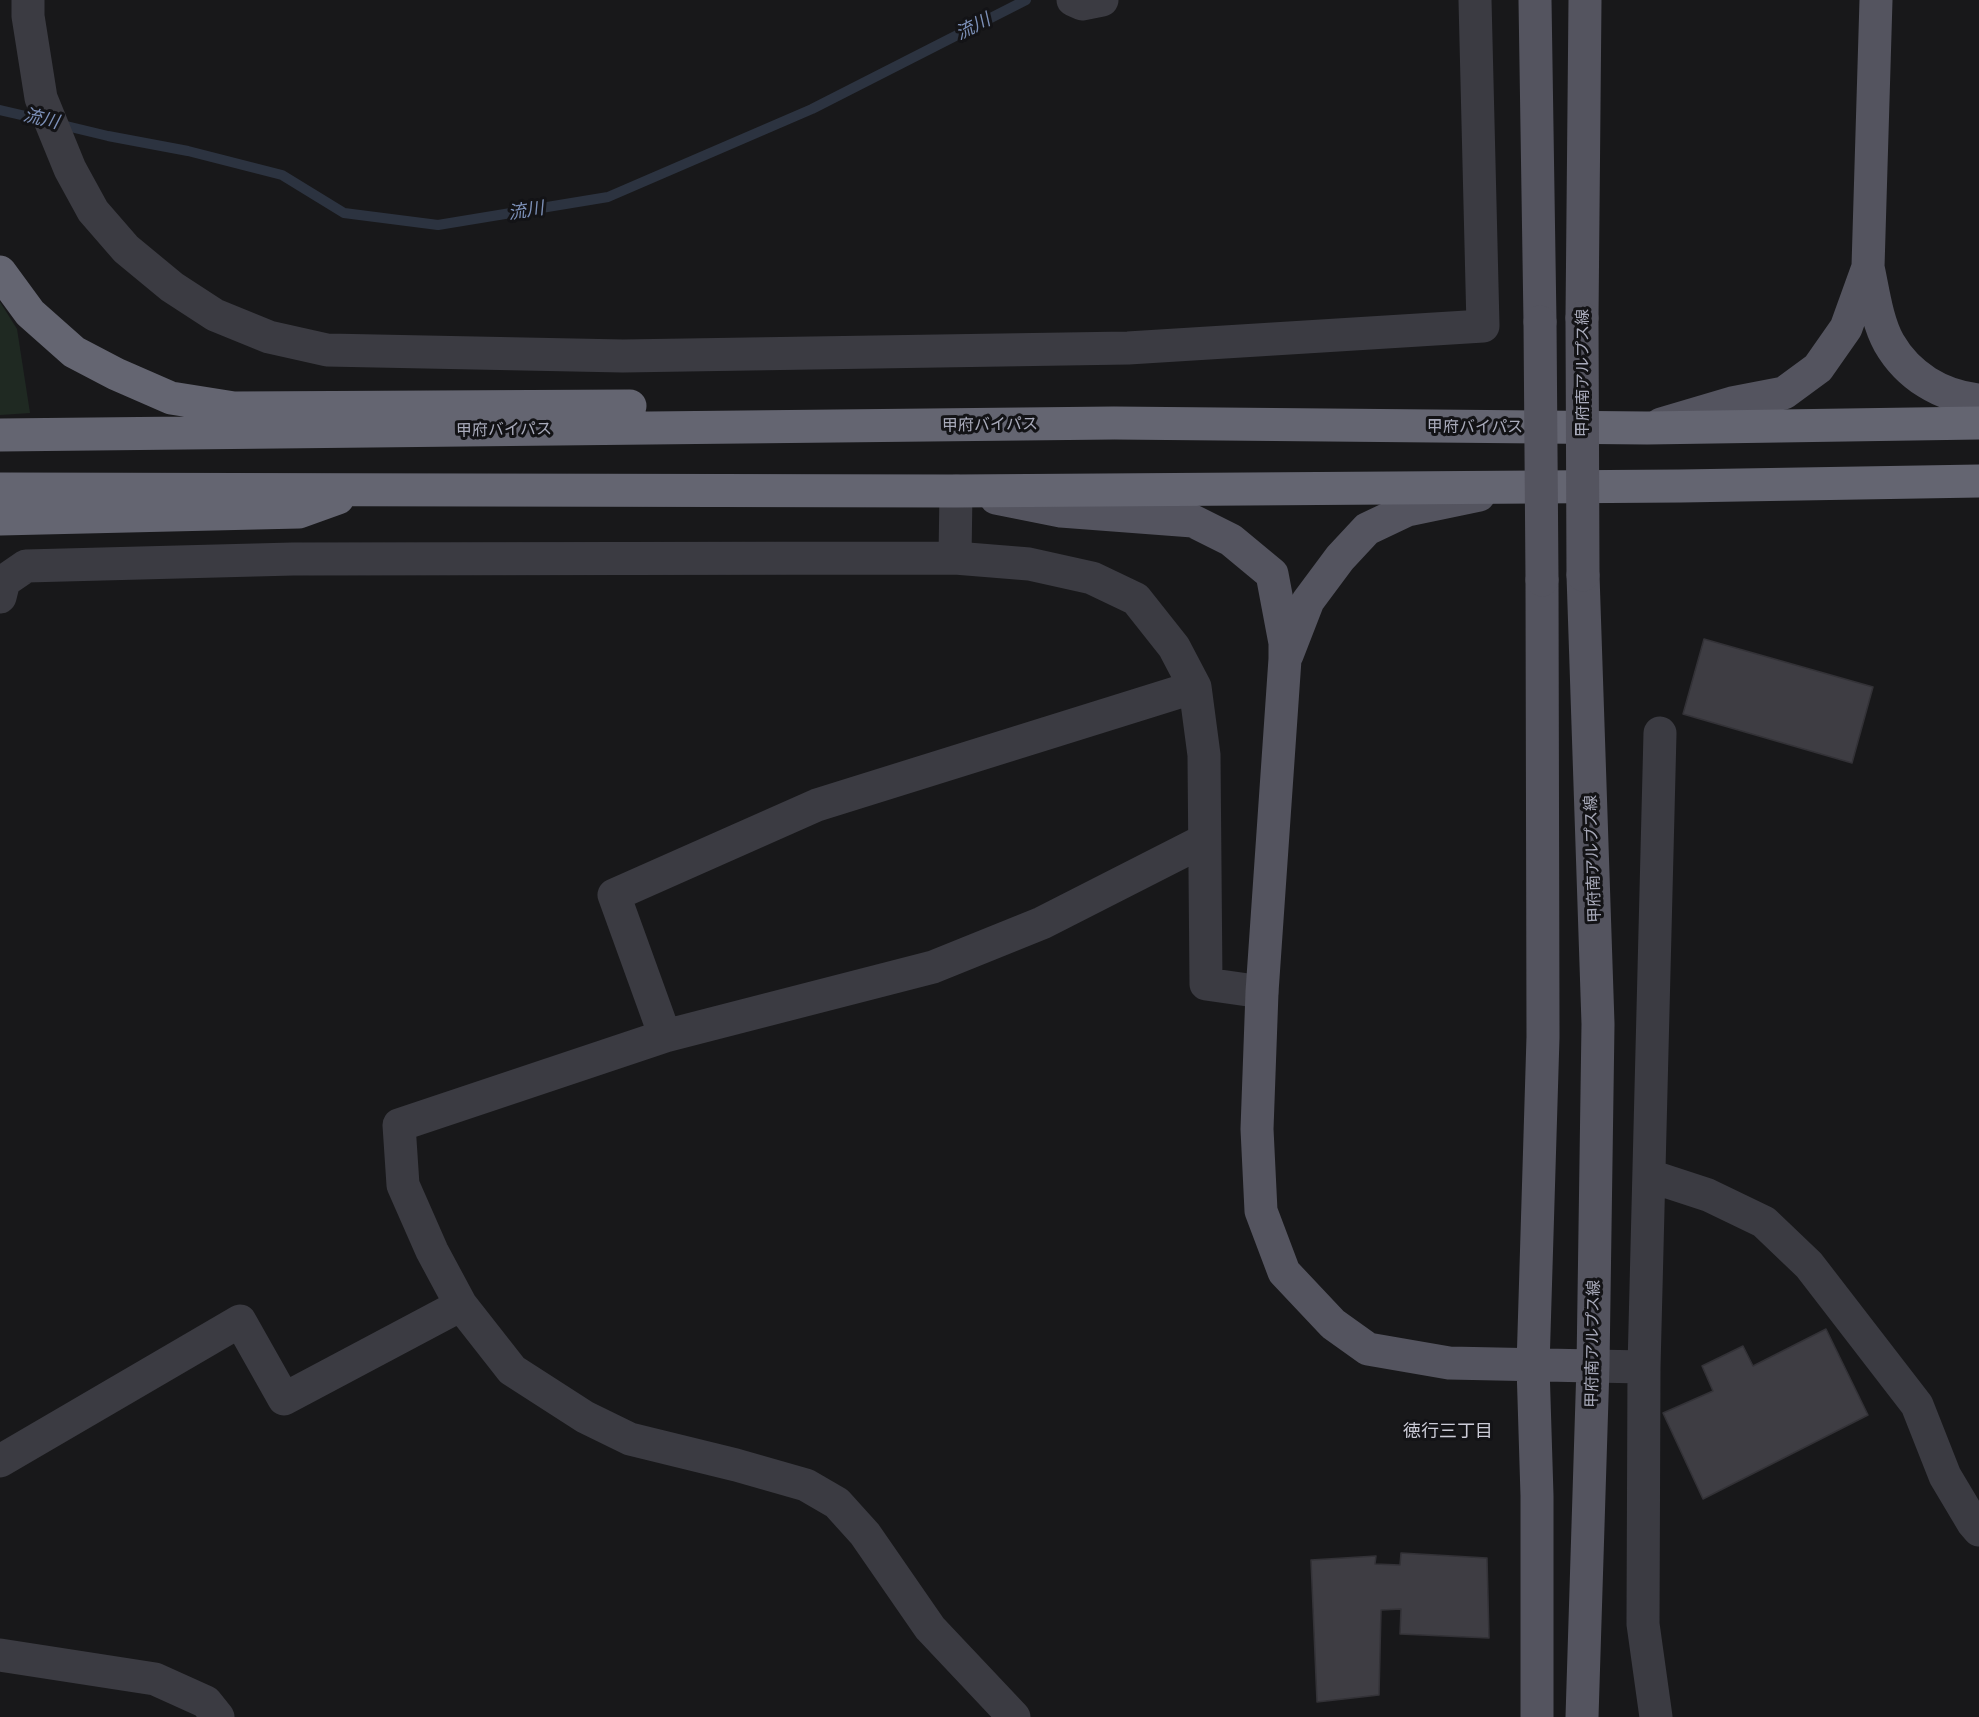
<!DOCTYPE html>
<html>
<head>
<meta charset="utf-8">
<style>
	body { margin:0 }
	canvas { display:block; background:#18181a }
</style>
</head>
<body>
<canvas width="1979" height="1717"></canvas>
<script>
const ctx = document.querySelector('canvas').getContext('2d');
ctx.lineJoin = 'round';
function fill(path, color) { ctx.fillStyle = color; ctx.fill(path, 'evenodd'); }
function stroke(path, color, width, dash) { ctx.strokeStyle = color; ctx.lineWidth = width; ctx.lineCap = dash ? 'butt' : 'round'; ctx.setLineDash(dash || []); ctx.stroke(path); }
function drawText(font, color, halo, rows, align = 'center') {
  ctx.font = font + ' Raleway,"Noto Sans JP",sans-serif'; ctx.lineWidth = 6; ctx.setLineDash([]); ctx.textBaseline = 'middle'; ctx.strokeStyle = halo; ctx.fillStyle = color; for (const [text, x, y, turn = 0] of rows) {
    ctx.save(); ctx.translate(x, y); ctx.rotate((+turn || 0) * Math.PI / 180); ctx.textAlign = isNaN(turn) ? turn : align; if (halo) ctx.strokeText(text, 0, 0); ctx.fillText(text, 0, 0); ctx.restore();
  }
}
fill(new Path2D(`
	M0,302L17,329L30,413L0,415Z`), '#1f2922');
stroke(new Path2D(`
	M0,110L43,120
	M58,124L108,136L188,151L282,175L344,213L438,225L608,197L812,109L1026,0`), '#2c3340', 10);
const building = new Path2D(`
	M1704,639L1873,687L1852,763L1683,714Z
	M1826,1329L1868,1415L1703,1499L1663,1413L1713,1391L1702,1366L1743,1346L1753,1366Z
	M1401,1553L1487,1558L1489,1638L1400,1634L1401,1609L1381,1610L1379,1695L1317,1702L1311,1560L1376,1556L1375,1564L1400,1565Z`);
fill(building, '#3e3d43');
stroke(building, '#333237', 1.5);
stroke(new Path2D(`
	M28,0V16L41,98L70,169L93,211L126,249L172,287L215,315L269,337L327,350L623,356L1128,348L1483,326L1475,0
	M1073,0L1082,4L1102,0
	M955,558L956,491
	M0,597L4,581L26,566L293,559L955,558L1029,564L1092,578L1136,599L1174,647L1195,687L1204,755L1206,984L1262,992
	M665,1036L614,895L817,805L1195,687
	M1650,1176L1708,1195L1764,1222L1809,1265L1917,1405L1945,1476L1973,1523L1979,1530
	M1593,1366L1644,1367L1660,733
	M1644,1367L1643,1624L1656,1717
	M0,1461L240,1321L284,1399L461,1305
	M0,1655L155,1679L206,1702L218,1717
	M1014,1717L930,1628L865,1534L837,1503L806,1485L736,1465L630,1439L585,1417L512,1370L461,1305L432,1251L403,1185L399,1125L665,1036L933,967L1042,923L1203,841`), '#3b3b42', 33);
stroke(new Path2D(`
	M1535,0L1540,322
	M1876,0L1868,267C1873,290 1877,322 1889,343C1908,376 1941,396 1979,400
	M1582,318L1585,0
	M1661,424L1732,403L1784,393L1818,368L1846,328L1868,267
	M996,498L1061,511L1193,521L1231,540L1272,574L1285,643V659L1262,992L1257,1129L1261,1211L1284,1272L1333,1324L1368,1349L1449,1363L1593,1366
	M1287,655L1308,601L1340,558L1367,529L1407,510L1479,495
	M1537,1717V1496L1533,1366L1543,1037L1542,580
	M1582,1717L1593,1366L1598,1024L1583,575`), '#54545f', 33);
stroke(new Path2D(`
	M0,272L30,313L74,352L116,374L171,398L234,408L630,406
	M0,435L1114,423L1647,428L1979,423
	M0,489L956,491L1681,486L1979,481
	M0,519L299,512L338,498`), '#646571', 33);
stroke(new Path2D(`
	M1582,318L1583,575
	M1540,322L1542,580`), '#54545f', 33);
drawText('16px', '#a9abbb', '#131316', [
	["甲府南アルプス線",1583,373,-90],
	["甲府バイパス",990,425,-1],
	["甲府バイパス",1475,427],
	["甲府バイパス",504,430,-1],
	["甲府南アルプス線",1593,859,-92],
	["甲府南アルプス線",1593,1344,-89]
]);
drawText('italic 18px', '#7d91b9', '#131316', [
	["流川",973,27,-27],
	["流川",41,119,13],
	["流川",526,211,-9]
]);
drawText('18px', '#cbcbd7', '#131316', [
	["徳行三丁目",1448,1432]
]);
</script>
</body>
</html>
